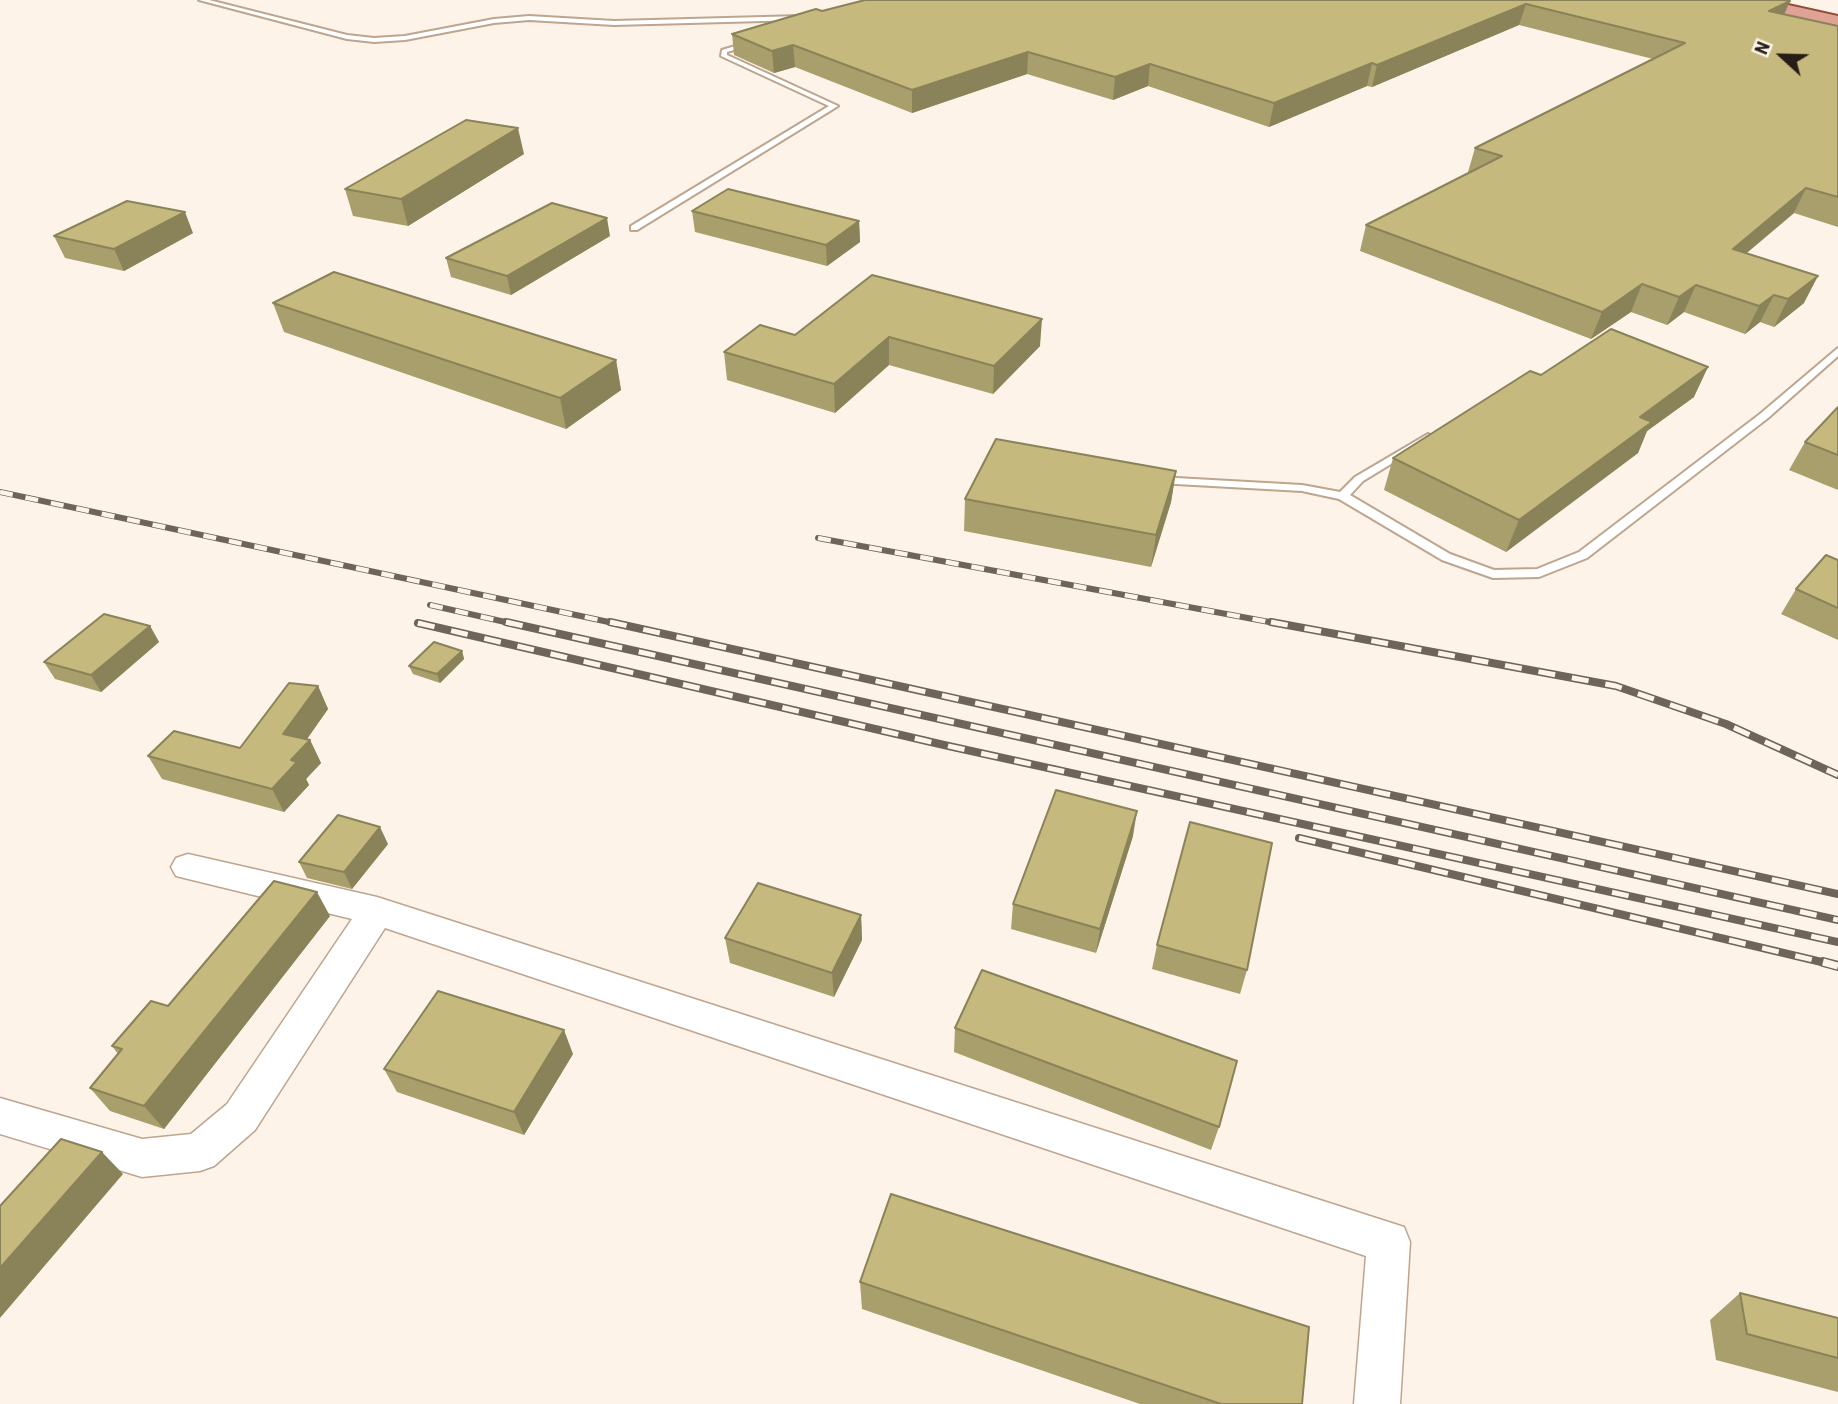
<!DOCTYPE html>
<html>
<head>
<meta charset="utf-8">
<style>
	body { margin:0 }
	#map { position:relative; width:1838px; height:1404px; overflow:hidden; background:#fdf3e9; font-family:"Roboto Condensed",sans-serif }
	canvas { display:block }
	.north { position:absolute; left:1747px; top:21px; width:70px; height:70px; -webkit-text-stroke:5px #fdf3e9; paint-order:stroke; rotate:292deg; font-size:19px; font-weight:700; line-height:28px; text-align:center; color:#261d14 }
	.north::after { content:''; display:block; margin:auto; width:24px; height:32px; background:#261d14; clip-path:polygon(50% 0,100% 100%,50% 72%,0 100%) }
</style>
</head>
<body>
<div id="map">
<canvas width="1838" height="1404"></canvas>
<div class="north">N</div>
</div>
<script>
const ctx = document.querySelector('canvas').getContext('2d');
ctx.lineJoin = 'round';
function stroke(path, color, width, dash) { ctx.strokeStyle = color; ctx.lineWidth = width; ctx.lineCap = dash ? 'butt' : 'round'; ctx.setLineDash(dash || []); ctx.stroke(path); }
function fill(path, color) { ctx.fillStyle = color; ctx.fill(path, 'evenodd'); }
const service = new Path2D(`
	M199,0H209L347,35L374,38L405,36L494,19L529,16L614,21L801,16L804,18L801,20L614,25L529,20L494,23L405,40L374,42L347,39Z
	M752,41L754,44L727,52V55L838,106L637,230H631V226L829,106L721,56L722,50Z
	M1838,348V356L1768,418L1587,558L1539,577L1493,578L1442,560L1339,499L1302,491L1158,483L1152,480L1158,477L1302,485L1340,492L1355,477L1428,434L1433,437L1432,439L1363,481L1350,495L1450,554L1494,570L1537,569L1579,552L1760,414Z`);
const minor = new Path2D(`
	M188,854L377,897L1404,1227L1410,1242L1400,1404H1354L1366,1256L385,928L255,1130L214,1166L200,1171L142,1177L0,1134V1098L142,1139L191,1134L227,1104L352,919L176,876L171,867L176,858Z`);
const primary = new Path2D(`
	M1735,0H1766L1838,16V26L1737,4Z`);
stroke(service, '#bda58e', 4);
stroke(minor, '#bda58e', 3);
stroke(primary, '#924b38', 4);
fill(service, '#fff');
fill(minor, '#fff');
fill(primary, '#e0a294');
const railFar2 = new Path2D(`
	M0,492L618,624
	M818,538L1280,624
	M430,605L514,624
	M418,623L421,624`);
const railFar1 = new Path2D(`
	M506,622L1838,920
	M610,622L1838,894
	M1271,622L1616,686L1726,724L1838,775
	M418,623L944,745L1838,942
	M1299,838L1830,964`);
const rail = new Path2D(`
	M1823,962L1838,966`);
stroke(railFar2, '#6e645b', 6);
stroke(railFar1, '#6e645b', 8);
stroke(rail, '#6e645b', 10);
stroke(railFar2, '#fdf3e9', 4.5, [13]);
stroke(railFar1, '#fdf3e9', 5, [17]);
stroke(rail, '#fdf3e9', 7, [22]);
fill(new Path2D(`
	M1785,0L1784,15L1838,26V227L1794,213L1747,253L1804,303L1774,327L1760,322L1745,334L1684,312L1667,325L1631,312L1591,339L1360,251L1366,225L1469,173L1468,172L1475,148L1653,59L1519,25L1372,87L1367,86L1269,127L1148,86L1113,100L1027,74L912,113L795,67L774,73L734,55L732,34L822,11Z
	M524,154L408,226L353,216L345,189Z
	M692,211L859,221L860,242L827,266L695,232Z
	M193,233L124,271L65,258L54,236Z
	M610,236L511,295L451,277L446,258Z
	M872,275L1040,346L993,394L889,365L835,413L727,380L724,352L795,335Z
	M273,303L616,360L621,390L566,429L284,332Z
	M1541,375L1694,397L1647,431L1638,453L1506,552L1384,490L1393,458Z
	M1838,407V490L1789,470L1805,442Z
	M1176,471L1171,502L1151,567L964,531L965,499Z
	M1838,560V640L1781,614L1796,589Z
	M150,626L159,642L101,692L55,679L44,662Z
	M462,651L464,659L440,683L413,674L409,666Z
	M318,686L328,709L307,739L310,740L321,763L306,779L309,785L284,812L162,779L148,756L240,748Z
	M1133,836L1096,953L1011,929L1013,904Z
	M388,844L352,889L307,878L299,862Z
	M861,915L862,940L834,997L730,963L725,938Z
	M330,916L164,1129L110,1111L90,1088L118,1054L112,1046L168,1006Z
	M1157,945L1247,970L1240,994L1152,969Z
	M955,1028L1219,1127L1211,1150L954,1052Z
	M573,1054L524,1135L397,1092L384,1069Z
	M860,1282L1302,1404H1140L862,1309Z
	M1740,1293L1838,1318V1392L1716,1360L1710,1320Z`), '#a99f6c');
fill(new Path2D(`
	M1768,0L1790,1L1781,22L1760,32Z
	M1526,4L1519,25L1372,87L1377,65Z
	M793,45L795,67L774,73L772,51Z
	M1028,52L1027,74L912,113V90Z
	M1372,63L1367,86L1269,127L1274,103Z
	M1150,64L1148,86L1113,100L1115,77Z
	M518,128L524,154L408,226L401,199Z
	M1806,188L1794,213L1720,275L1733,249Z
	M185,212L193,233L124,271L114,249Z
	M607,218L610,236L511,295L507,276Z
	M859,221L860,242L827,266L826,245Z
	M1818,276L1804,303L1774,327L1788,299Z
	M1642,284L1631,312L1591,339L1602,312Z
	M1696,285L1684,312L1667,325L1679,297Z
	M1774,295L1760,322L1745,334L1759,306Z
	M1042,319L1040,346L993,394L994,366Z
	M889,337V365L835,413L834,384Z
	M616,360L621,390L566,429L560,398Z
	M1708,367L1694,397L1647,431L1638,453L1506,552L1519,520L1640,417Z
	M1176,471L1171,502L1151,567L1156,535Z
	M150,626L159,642L101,692L91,675Z
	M462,651L464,659L440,683L437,674Z
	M318,686L328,709L295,756L283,734Z
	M310,740L321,763L306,779L309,785L284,812L272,789L291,760Z
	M1137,811L1133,836L1096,953L1100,929Z
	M380,827L388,844L352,889L344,872Z
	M317,892L330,916L164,1129L144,1106Z
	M861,915L862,940L834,997L832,973Z
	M564,1030L573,1054L524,1135L514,1112Z
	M102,1152L123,1174L0,1318V1268Z`), '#8a8258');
const building = new Path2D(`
	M865,0H1785L1790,1L1769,11L1838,26V197L1806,188L1733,249L1818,276L1788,299L1774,295L1759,306L1696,285L1679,297L1642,284L1602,312L1366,225L1502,156L1475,148L1685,43L1526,4L1377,65L1372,63L1274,103L1150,64L1115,77L1028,52L912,90L793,45L772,51L732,34L816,9L822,11Z
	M466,120L518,128L401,199L345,189Z
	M728,189L859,221L826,245L692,211Z
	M127,201L185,212L114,249L54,236Z
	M552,203L607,218L507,276L446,258Z
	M334,272L616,360L560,398L273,303Z
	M872,275L1042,319L994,366L889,337L834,384L724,352L760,325L795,335Z
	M1611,329L1708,367L1640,417L1652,422L1519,520L1393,458L1530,371L1541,375Z
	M1838,407V455L1805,442Z
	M996,439L1176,471L1156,535L965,499Z
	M1826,555L1838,560V608L1796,589Z
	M104,614L150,626L91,675L44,662Z
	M434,642L462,651L437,674L409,666Z
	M289,683L318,686L283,734L310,740L291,760L297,762L272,789L148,756L174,731L240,748Z
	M1056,790L1137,811L1100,929L1013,904Z
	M338,815L380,827L344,872L299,862Z
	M1190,822L1272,843L1247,970L1157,945Z
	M274,881L317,892L144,1106L90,1088L122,1049L112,1046L151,1001L168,1006Z
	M758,883L861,915L832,973L725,938Z
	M982,970L1237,1061L1219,1127L955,1028Z
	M438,991L564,1030L514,1112L384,1069Z
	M61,1139L102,1152L0,1268V1206Z
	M891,1194L1309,1327L1302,1404H1221L860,1282Z
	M1740,1293L1838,1318V1358L1747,1334Z`);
fill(building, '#c5b97e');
stroke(building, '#8a8258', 2);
</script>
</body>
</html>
